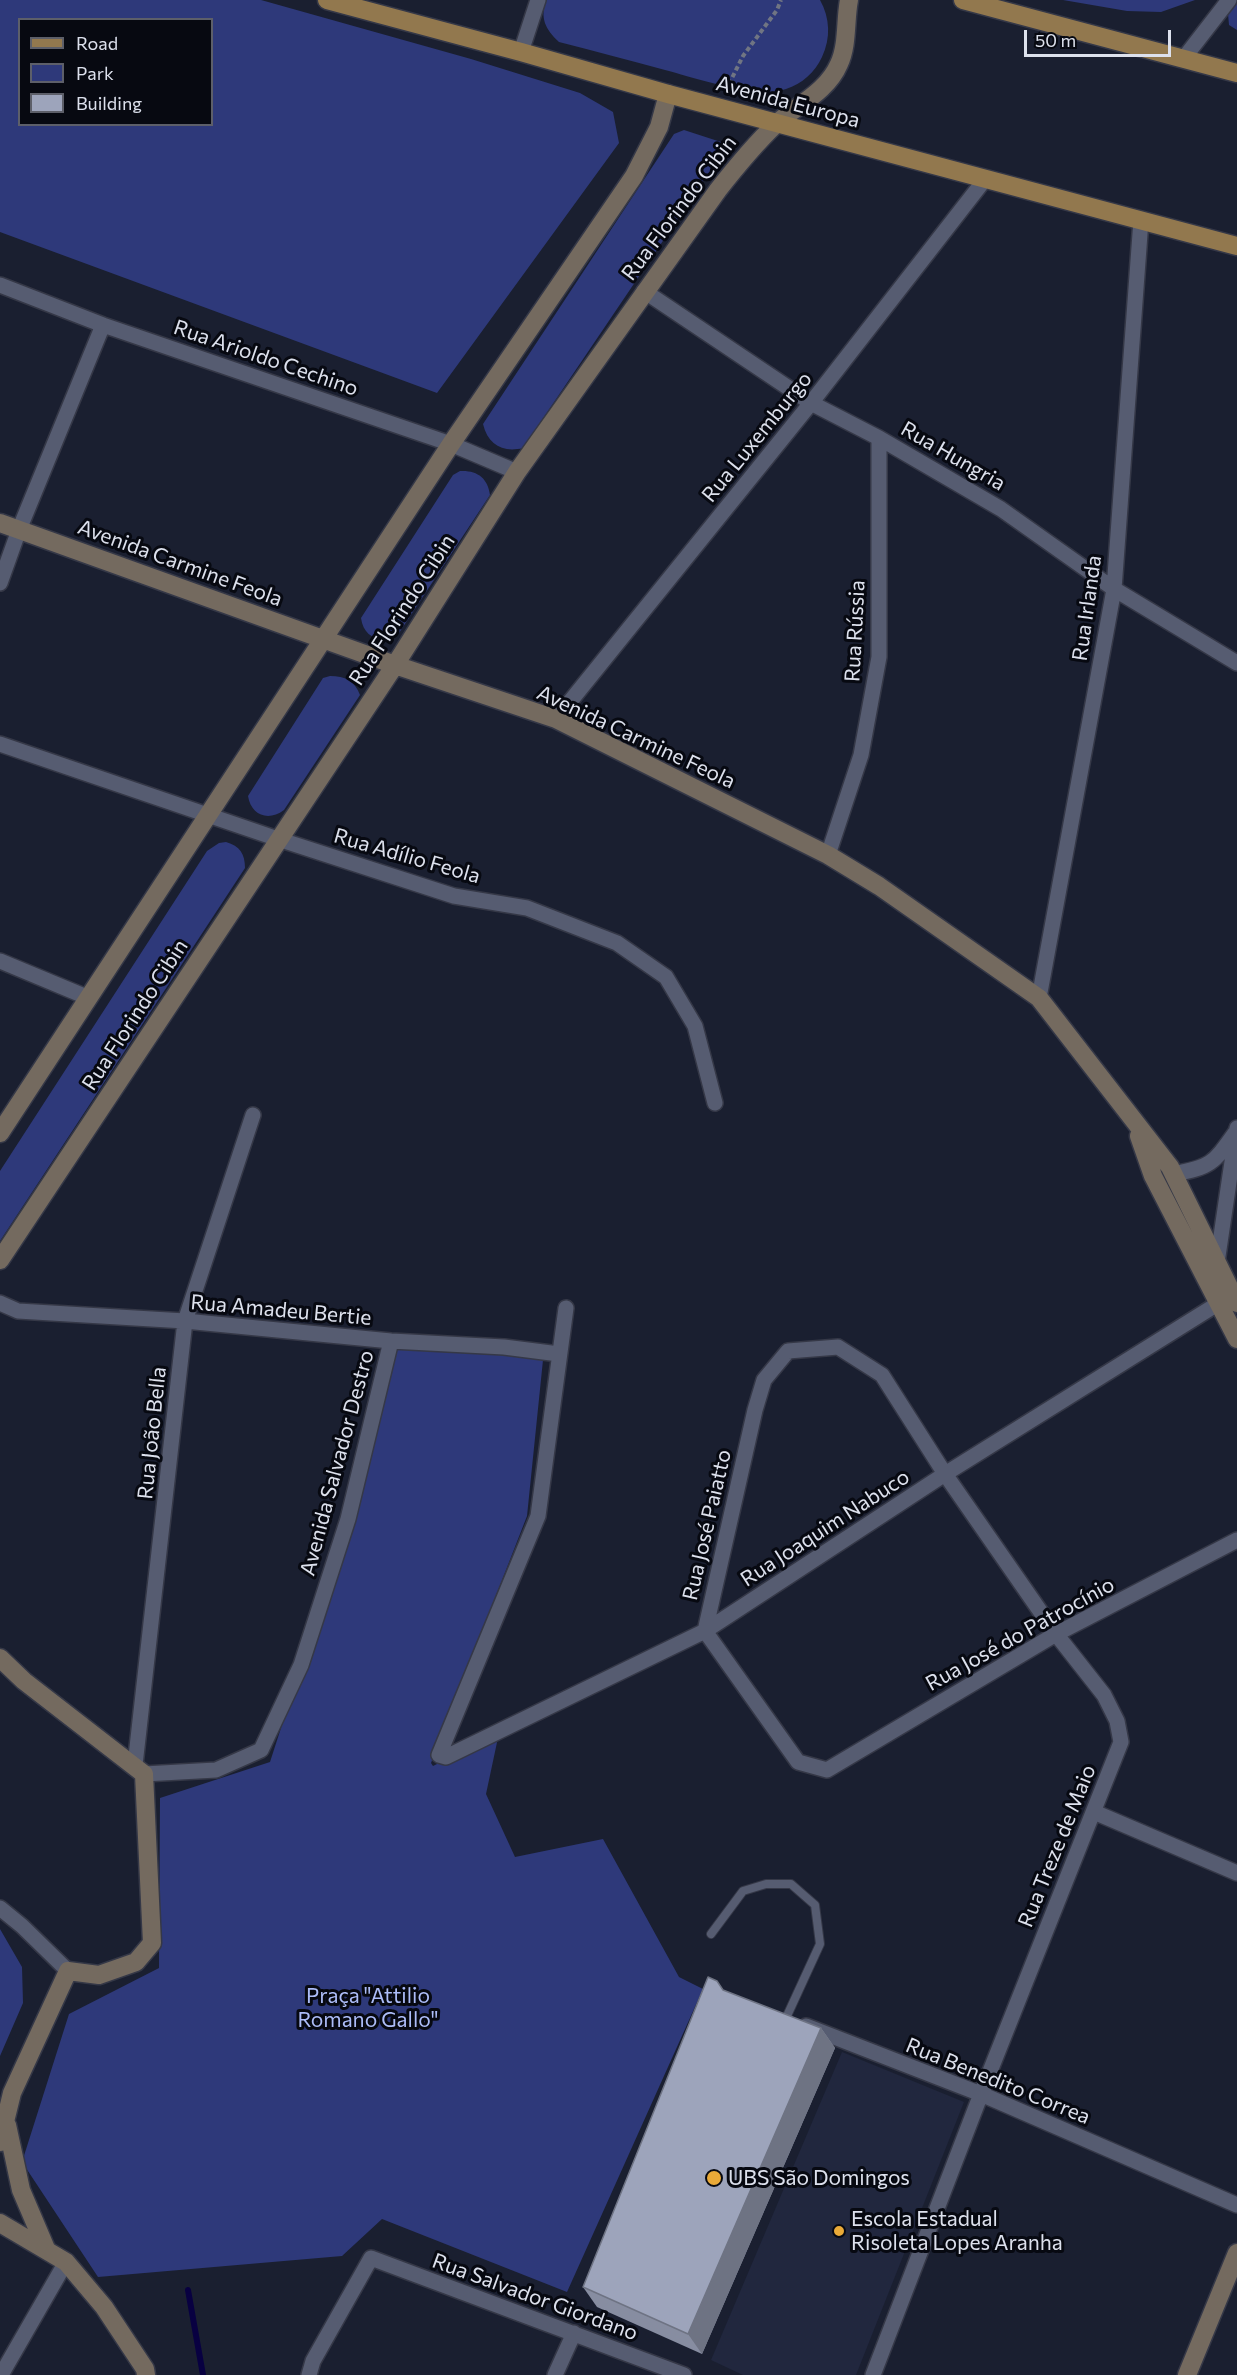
<!DOCTYPE html>
<html>
<head>
<meta charset="utf-8">
<style>
	body { margin:0 }
	#map { position:relative; width:1237px; height:2375px; overflow:hidden; background:#1a1f30; font-family:Commissioner,sans-serif }
	canvas { display:block }
	.legend { position:absolute; left:18px; top:18px; width:195px; height:108px; box-sizing:border-box; background:#070911; border:2px solid #5d5f69; margin:0; padding:8px 10px; list-style:none; font-size:18px; color:#dde1ed }
	.legend li { display:flex; align-items:center; gap:12px; height:30px }
	.legend b { width:30px; border:2px solid #5d5f69 }
	.scale { position:absolute; left:1024px; top:30px; width:147px; height:27px; box-sizing:border-box; border:3px solid #dde1ed; border-top:0; padding-left:8px; font-size:18px; line-height:21px; white-space:nowrap; color:#dde1ed; -webkit-text-stroke:4px #070911; paint-order:stroke }
</style>
</head>
<body>
<div id="map">
<canvas width="1237" height="2375"></canvas>
<ul class="legend">
<li><b style="height:8px;background:#92784e"></b>Road</li>
<li><b style="height:16px;background:#2e397a"></b>Park</li>
<li><b style="height:16px;background:#9da4bb"></b>Building</li>
</ul>
<div class="scale">50 m</div>
</div>
<script>
const ctx = document.querySelector('canvas').getContext('2d');
ctx.lineJoin = 'round';
function fill(path, color) { ctx.fillStyle = color; ctx.fill(path, 'evenodd'); }
function stroke(path, color, width, dash) { ctx.strokeStyle = color; ctx.lineWidth = width; ctx.lineCap = dash ? 'butt' : 'round'; ctx.setLineDash(dash || []); ctx.stroke(path); }
function drawText(font, color, halo, rows, align = 'center') {
  ctx.font = font + ' Commissioner,sans-serif'; ctx.lineWidth = 6; ctx.setLineDash([]); ctx.textBaseline = 'middle'; ctx.strokeStyle = halo; ctx.fillStyle = color; for (const [text, x, y, turn = 0] of rows) {
    ctx.save(); ctx.translate(x, y); ctx.rotate((+turn || 0) * Math.PI / 180); ctx.textAlign = isNaN(turn) ? turn : align; if (halo) ctx.strokeText(text, 0, 0); ctx.fillText(text, 0, 0); ctx.restore();
  }
}
fill(new Path2D(`
	M842,2052L964,2102L856,2375H743L711,2360Z`), '#21273e');
fill(new Path2D(`
	M0,0H261L471,59L580,93L613,112L619,143L437,393L0,232ZM20,20H212V124H20Z
	M546,0H820C830,18 831,38 822,57C815,72 802,84 786,89C756,99 696,78 665,70C629,60 594,51 559,42C545,29 540,18 546,0Z
	M1063,0H1195L1161,12L1127,11Z
	M1225,0H1237V30L1229,25L1227,2Z
	M684,130L724,143L725,149L523,448C503,453 488,445 483,424L674,134Z
	M460,471C477,470 488,478 490,495L399,633L386,640C371,639 363,632 361,618L453,475Z
	M330,676C345,676 355,681 360,695L284,810C268,822 251,815 248,796L323,678Z
	M226,842C240,846 245,854 245,868L0,1241V1171L207,851L219,843Z
	M391,1341L543,1360L527,1516L431,1763L433,1766L499,1733L486,1794L515,1857L603,1839L679,1977L703,1989L567,2292L382,2219L342,2256L98,2277L22,2162L69,2014L159,1968L160,1798L270,1762L331,1573Z
	M0,1929L22,1967L23,2003L0,2056Z`), '#2e397a');
stroke(new Path2D(`
	M188,2290L203,2375`), '#080041', 6);
const lane = new Path2D(`
	M711,1934L743,1891L766,1884H791L815,1905L820,1944L786,2018`);
const street = new Path2D(`
	M521,52L538,0
	M1184,58L1229,0
	M0,285L103,325L451,444L517,472
	M644,291L811,403L879,438L1001,509L1114,589L1237,663
	M0,583L19,530L103,325
	M556,719L811,403L986,178
	M0,744L278,839L454,896L527,908L617,943L666,977L695,1026L715,1103
	M828,855L861,755L879,657V438
	M0,961L89,998
	M1039,998L1114,589L1141,220
	M1173,1174C1211,1167 1213,1164 1235,1133
	M1217,1263L1237,1128
	M0,1303L18,1311L185,1321L391,1341L504,1347L559,1354
	M566,1308L538,1516L439,1755L446,1757L705,1631L945,1474L1219,1303
	M135,1765L185,1321L253,1115
	M144,1774L216,1770L261,1750L301,1665L348,1519L391,1341
	M1094,1812L1237,1873
	M0,1908L22,1926L68,1971
	M806,2026L981,2094L1237,2205
	M1,2375L66,2262
	M309,2375L313,2361L371,2258L684,2375
	M555,2375L574,2333
	M873,2375L981,2094L1121,1742L1117,1721L1104,1695L1056,1634L945,1474L882,1375L838,1347L788,1351L764,1380L755,1410L705,1631L798,1762L827,1770L1056,1634L1237,1540`);
const secondary = new Path2D(`
	M0,523L395,665L556,719L828,855L879,886L1039,998L1170,1167L1237,1303
	M0,1133L451,444L634,176L659,127L668,94
	M1139,1136L1153,1176L1237,1339
	M0,1260L395,665L517,472L718,190C736,167 755,144 776,124C797,105 827,92 839,64C848,45 845,20 849,0
	M0,1658L24,1681L144,1774L152,1943L136,1962L99,1975L68,1971L12,2093L0,2142
	M7,2125L21,2190L47,2251
	M0,2223L66,2262L104,2307L145,2369L146,2375
	M1187,2375L1237,2253`);
const primary = new Path2D(`
	M327,0L521,52L668,94L1237,246
	M963,0L1237,73`);
stroke(lane, '#353847', 10);
stroke(street, '#353847', 18);
stroke(secondary, '#353847', 21);
stroke(primary, '#353847', 21);
stroke(new Path2D(`
	M727,91L728,86L743,56L777,10L781,0`), '#707583', 4, [4.5, 3]);
stroke(lane, '#565c71', 8);
stroke(street, '#565c71', 15);
stroke(secondary, '#746a5f', 18);
stroke(primary, '#92784e', 18);
fill(new Path2D(`
	M723,1990L821,2028L835,2048L702,2354L597,2307L583,2287Z`), '#878da1');
fill(new Path2D(`
	M821,2028L835,2048L702,2354L688,2334Z`), '#6e7383');
const building = new Path2D(`
	M708,1977L717,1981L723,1990L821,2028L688,2334L583,2287Z`);
fill(building, '#9da4bb');
stroke(building, '#6e7383', 1.5);
for (const [x, y, r, color] of [
	[714,2178,8,"#eaaa38"],
	[839,2231,6,"#eaaa38"]
]) { const dot = new Path2D(); dot.arc(x, y, r, 0, 2 * Math.PI); ctx.fillStyle = color; ctx.fill(dot); stroke(dot, '#070911', 2); }
drawText('21px', '#dde1ed', '#070911', [
	["Avenida Europa",788,102,15],
	["Rua Florindo Cibin",679,208,-53],
	["Rua Arioldo Cechino",266,358,19],
	["Rua Luxemburgo",757,437,-51],
	["Rua Hungria",953,456,30],
	["Avenida Carmine Feola",180,563,20],
	["Rua Irlanda",1087,608,-82],
	["Rua Florindo Cibin",402,610,-57],
	["Rua Rússia",855,631,-87],
	["Avenida Carmine Feola",636,737,25],
	["Rua Adílio Feola",407,856,16],
	["Rua Florindo Cibin",135,1015,-57],
	["Rua Amadeu Bertie",281,1310,5],
	["Rua João Bella",152,1433,-84],
	["Avenida Salvador Destro",337,1463,-75],
	["Rua José Paiatto",707,1525,-77],
	["Rua Joaquim Nabuco",825,1528,-33],
	["Rua José do Patrocínio",1020,1634,-29],
	["Rua Treze de Maio",1057,1846,-68],
	["Rua Benedito Correa",998,2081,22],
	["Rua Salvador Giordano",535,2297,20]
]);
drawText('21px', '#adbdf9', '#070911', [
	["Praça \"Attilio",368,1996],
	["Romano Gallo\"",368,2020]
]);
drawText('21px', '#dde1ed', '#070911', [
	["UBS São Domingos",728,2178],
	["Escola Estadual",851,2219],
	["Risoleta Lopes Aranha",851,2243]
], 'left');
</script>
</body>
</html>
